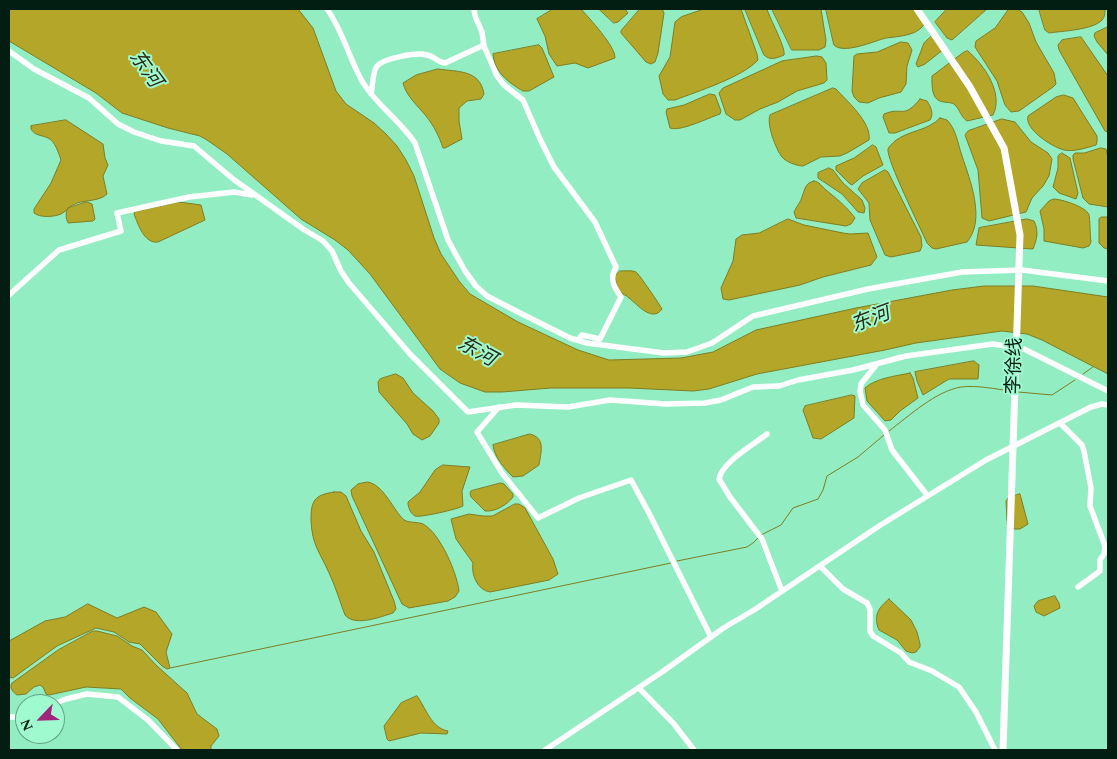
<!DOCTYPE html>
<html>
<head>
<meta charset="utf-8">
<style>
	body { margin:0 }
	#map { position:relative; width:1117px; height:759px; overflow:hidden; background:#93edc3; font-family:Spectral,serif }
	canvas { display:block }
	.frame { position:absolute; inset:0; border:10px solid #021e13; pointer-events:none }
	.north { position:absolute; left:15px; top:694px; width:50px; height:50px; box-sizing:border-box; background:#a0fad0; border:1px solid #61a284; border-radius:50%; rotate:246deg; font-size:14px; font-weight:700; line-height:20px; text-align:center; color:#021e13 }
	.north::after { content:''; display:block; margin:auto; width:18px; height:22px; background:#a1267b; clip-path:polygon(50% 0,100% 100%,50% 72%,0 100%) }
</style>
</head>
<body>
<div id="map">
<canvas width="1117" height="759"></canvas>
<div class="frame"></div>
<div class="north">N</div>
</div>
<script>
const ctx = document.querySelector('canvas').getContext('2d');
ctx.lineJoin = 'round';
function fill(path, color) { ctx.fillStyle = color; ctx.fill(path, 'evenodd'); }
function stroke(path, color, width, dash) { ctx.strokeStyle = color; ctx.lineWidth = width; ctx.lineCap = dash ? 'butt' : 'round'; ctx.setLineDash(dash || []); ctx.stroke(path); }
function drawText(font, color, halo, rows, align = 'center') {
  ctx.font = font + ' Spectral,"Noto Sans SC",serif'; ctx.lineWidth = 4; ctx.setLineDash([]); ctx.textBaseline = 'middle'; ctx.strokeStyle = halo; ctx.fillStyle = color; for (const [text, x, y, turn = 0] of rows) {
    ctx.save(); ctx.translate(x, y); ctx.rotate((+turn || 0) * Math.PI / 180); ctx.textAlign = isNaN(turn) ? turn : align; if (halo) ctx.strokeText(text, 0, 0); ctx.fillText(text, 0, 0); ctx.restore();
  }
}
const water = new Path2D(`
	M9,9H298L313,28L336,91L346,104L374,123L386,134L397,146L406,160L414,176L434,238L441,254L459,281L470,294L518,322L578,350L609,360L681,358L713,352L756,330L856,308L952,290L984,286H1033L1108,297V374L1042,340L1027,334L1002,331L916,343L885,350L757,374L709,389L693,391L629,388H551L502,392H485L460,383L440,369L370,274L348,250L335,240L301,219L227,154L207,140L200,136L168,128L122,113L96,93L9,41Z
	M553,9H581C589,18 616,47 615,58L588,68L575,63L557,66L549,54L545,36L537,19Z
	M599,9H625L628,13L618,22L614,23Z
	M640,9H662L664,13L658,53L655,62L651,64L646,62L621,33V31Z
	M704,9H741L757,54L758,60C743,77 696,92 675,100H668L663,94L659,76L670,57L675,22L681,17Z
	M745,9H767C770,19 786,48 784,55C777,58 770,61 764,55Z
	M772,9H821L826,40L825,47L819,50H792Z
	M826,9H917L925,23C922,28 918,31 913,33C905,36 895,37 886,38C874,41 843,55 834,45Z
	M947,9H987L952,40L947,38L935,22Z
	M1009,9H1017L1022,12L1029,23L1036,42L1054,73L1056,84L1053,87L1019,111L1011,112L1005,105L997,81L975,47L976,41L995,28Z
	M1039,9H1105C1105,13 1105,17 1102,20C1093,30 1062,31 1049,33L1045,30Z
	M1108,27V55L1097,42L1094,36L1095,33Z
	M932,36L944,49L925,64L918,67L916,64L924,43Z
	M1081,37L1108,76V132L1105,131L1059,50L1058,45L1062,40Z
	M901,42L908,43L912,50L907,66L906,84L901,92L879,98L868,103L859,102L854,97L852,91L854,56L857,54L877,52Z
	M539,45L542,48L554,77L529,91H523C509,83 494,72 493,54Z
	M968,51C984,65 1004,93 993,115L967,121C961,117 960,110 955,105C952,102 948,103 944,102C931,101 932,86 932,76L964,52Z
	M817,56L822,57L826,63L827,80L824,83L797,91L778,102L760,109L740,120H735L726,114L719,93L723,88L782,61Z
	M438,69C457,72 480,69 484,94L481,99L467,101L459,108V121L462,139L445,148H443C439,136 434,126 426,116C418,106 406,96 403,83L416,75Z
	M833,88L836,89C847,101 872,123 869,140L847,153L840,156L821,157L803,166C797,166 786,162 782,157C776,150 766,123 770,115Z
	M710,94L715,95L721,111L720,114C708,118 680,132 670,128L666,112L667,109L684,105Z
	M1064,95L1073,98L1088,122L1097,136V142L1096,145C1086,148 1074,152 1064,150C1052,147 1024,129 1028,116L1056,97Z
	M920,99L927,101C931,107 934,114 930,120L895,133H889L883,117L884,114C903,106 903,120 920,99Z
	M940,118L947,120C956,129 958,144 962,156C970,180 986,220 967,242L936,249L932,248L927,243C921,229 886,159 888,149C889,146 893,143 895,141C909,130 928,131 940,118Z
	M1002,119L1015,122L1031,142L1048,153L1052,159L1049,176L1043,186L1032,198L1026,212L989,221L982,218L978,170L965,135L968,131Z
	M66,120L103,144L105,158L108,165L103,176L107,194C100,201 87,200 77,203C70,205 67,211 61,214C54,217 40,218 34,213V209L51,183L61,160C59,154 55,141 48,138C42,135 35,136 31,129V126Z
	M873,145L876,147L883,165L863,176L852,185L850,184L836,170V166L854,158Z
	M1101,148L1106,149L1108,158V207L1089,204L1083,198L1073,159V155L1075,153H1084Z
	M1062,153L1070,158L1078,193L1076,199L1059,193L1053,187L1058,168V156Z
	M829,168L833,170L843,183L862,200L865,208L864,213L858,212L842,194L818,178V173Z
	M885,170L888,172L921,237L922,246L920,251L891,257L885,255L870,220L869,203L858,189L862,183Z
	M814,181C820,182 821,186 826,190C837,199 846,206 855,218L851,224L846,226L796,218L794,212C796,207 801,202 802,197C805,189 805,183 814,181Z
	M1054,199C1061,199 1087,207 1089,215C1090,218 1090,236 1091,242L1089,246L1083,248L1044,241V229L1040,211L1049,201Z
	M87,202L92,204L95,219L93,221L68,223C66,219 65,212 68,208Z
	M179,202L201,205L205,220L158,242C144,244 138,224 134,214L135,212Z
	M1102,217H1108V249L1104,248L1099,243V219Z
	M788,219L804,225L843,233L850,234L868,233L877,257L871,265L823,277L800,285L729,300L723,299L721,288L733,261L736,239L742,235L759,233Z
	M1027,219L1034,221C1039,231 1037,239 1033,249L976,245L979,228Z
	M620,271C625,271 632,270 636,272C639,274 660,305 662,309C652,323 637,304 629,298C626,295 622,294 619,291C616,286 616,281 615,276Z
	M974,361L979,365L978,379H949L923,395L917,381L915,372Z
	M910,373L913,378L918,398L900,411L891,420L885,421L867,401L865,388C876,378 896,376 910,373Z
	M396,374L403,378L413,393L433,411L439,419V423L430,436L422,440L413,434L407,424L379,392L378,382L380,379Z
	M852,395L855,396L854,418L821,439L813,438L803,410L805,406Z
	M530,434C546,438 541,452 539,465L523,476L513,477C505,469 494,457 493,445Z
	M443,465L470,467L462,491L463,506C458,509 420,518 415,516C410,513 408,507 408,502L420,492L435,470Z
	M368,482C383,485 392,507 402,518C407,524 416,521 423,524C440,533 457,573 459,591L455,597L448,601L409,608L402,604L352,496L351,490L358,484Z
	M501,483L504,484L513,494V497C507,505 495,512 485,511L471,497L470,493L471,491Z
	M334,492H341L346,496L361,531L374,552L394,601L396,609L393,613C380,617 355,627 345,615C340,602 336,588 330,575C320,552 312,546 311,520C311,501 314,495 334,492Z
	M1020,494L1028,524L1020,529H1013L1007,521L1006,501L1008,498Z
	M515,504H519L525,508L553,559L558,574L549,580L490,592C477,590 471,574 473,563L456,539L451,519L469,514L483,516H492Z
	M1055,596L1059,603L1060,608L1044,616L1036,612L1034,606L1038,601Z
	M889,599L911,620L917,632L920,644V647L916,652L912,653L906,651L897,640L879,630C873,616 878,608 889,599Z
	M88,604L117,618L144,607L156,612L172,634L166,652L170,668L167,669L162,666L140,644L129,642L114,632L96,628L57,646L13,678L9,677V641L45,621L65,617Z
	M93,631H97L117,636L132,646L142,650L156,665L187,693L197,714L217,729L219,736L211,746V750H182L158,719L130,698L121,689L86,687L49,695L46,694L43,687L40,685L34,687L26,694L17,695C13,692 9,688 12,683L58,650Z
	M417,696C426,708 431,728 448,731L447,734L421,733L389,741L387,739L384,726L401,703Z`);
fill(water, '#b3a628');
stroke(water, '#7e7d22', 1);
stroke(new Path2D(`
	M1083,374L1093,367
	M1018,392L1052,395L1075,380
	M889,431C909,416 936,391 961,387C977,385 995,389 1011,391
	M761,535L781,525L793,508L818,499L823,490L827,476L858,457L884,435
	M677,561L747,547L753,543L758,538
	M170,668L671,563`), '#7e7d22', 1);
stroke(new Path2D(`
	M327,9C343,31 349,58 362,81C376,105 400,120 415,143L448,240L465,271L476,286L487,296L522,314L570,338L587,343L664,353L687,352L712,343L753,316L868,289L962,272L1022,270L1108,281
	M474,9L475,16L482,32L484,46L497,76L504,85L523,100L540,139L554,167L595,222L616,267C609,279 614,287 621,297L600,339L582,335L578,340
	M9,51L34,69L89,98L118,124L134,132L161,141L194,146L233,179L303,229L323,241L332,251L341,271L349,283L410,354L468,412L516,405L568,407L610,400L666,404L705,403L721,400L753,387L779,386L798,380L853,370L906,356L993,344L1024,349L1108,391
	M371,94C373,86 372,73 377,66C384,58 417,52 427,55C434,56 437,62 445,63L484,45
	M9,295L59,250L121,231L117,213L189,197L234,192L252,195
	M876,365L861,384L860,391L863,405L885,430L892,450L927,495
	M499,407L477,432L502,473L538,518L579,498L631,480L649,513L711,637
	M1060,423L1082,445L1084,451L1091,488L1090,506L1105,546L1104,554L1100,560V571L1078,587
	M767,434C753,445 722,462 719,479L730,497L762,539L782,591
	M820,566L843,589L867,603L870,609V631L873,636L901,653L909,662L932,671L959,687L976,712L995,750
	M639,688L674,724L694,750
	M54,704L66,699L87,694L118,697L148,720L177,750
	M9,717H25
	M545,750L662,672L725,627L754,610L879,526L986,460L1091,407L1102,404L1108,405`), '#fff', 5.5);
stroke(new Path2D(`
	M917,9L970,87L1004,148L1020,235L1003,750`), '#fff', 7);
drawText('19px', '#021e13', '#a0fad0', [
	["李徐线",1016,366,-88]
]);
drawText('italic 20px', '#2c2a16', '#a0fad0', [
	["东河",144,70,54],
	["东河",871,321,-21],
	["东河",476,353,29]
]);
</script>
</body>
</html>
